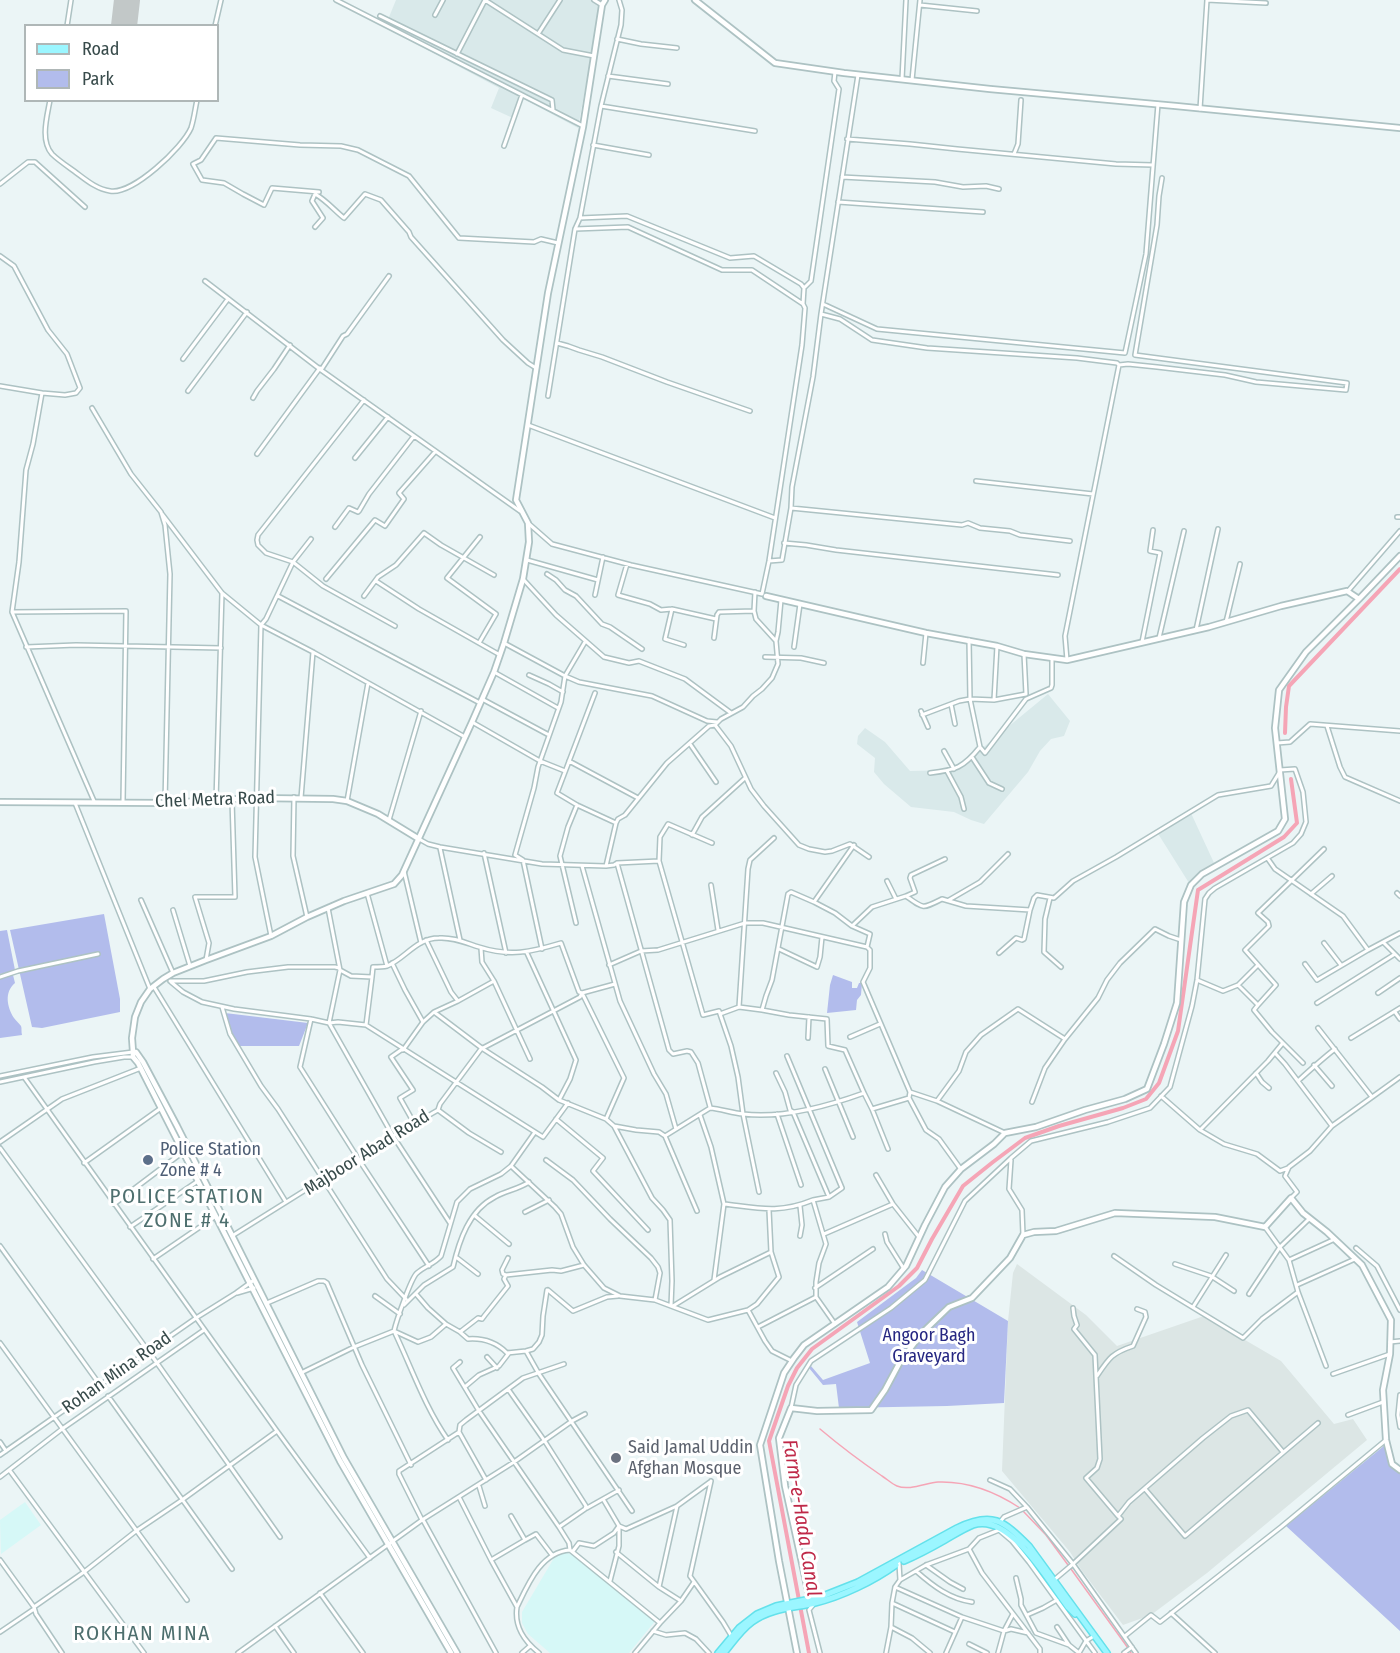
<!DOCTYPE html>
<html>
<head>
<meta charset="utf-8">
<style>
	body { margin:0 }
	#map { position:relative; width:1400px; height:1653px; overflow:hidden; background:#ebf5f6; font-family:"Fira Sans Condensed",sans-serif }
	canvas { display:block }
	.legend { position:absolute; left:24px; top:24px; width:195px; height:78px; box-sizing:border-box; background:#fff; border:2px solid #afb7b7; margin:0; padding:8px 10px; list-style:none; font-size:18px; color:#384b4b }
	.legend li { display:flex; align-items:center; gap:12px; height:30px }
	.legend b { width:30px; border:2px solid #afb7b7 }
</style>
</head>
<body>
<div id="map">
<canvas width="1400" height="1653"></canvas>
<ul class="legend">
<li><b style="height:8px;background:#9bf6ff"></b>Road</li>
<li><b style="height:16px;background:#b2bcec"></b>Park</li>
</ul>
</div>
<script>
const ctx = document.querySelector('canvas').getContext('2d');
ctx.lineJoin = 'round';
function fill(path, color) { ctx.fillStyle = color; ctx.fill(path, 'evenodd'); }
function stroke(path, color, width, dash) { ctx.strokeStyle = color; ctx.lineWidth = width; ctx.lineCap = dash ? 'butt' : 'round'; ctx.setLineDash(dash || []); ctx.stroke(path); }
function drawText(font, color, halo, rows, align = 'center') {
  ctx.font = font + ' "Fira Sans Condensed",sans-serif'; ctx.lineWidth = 6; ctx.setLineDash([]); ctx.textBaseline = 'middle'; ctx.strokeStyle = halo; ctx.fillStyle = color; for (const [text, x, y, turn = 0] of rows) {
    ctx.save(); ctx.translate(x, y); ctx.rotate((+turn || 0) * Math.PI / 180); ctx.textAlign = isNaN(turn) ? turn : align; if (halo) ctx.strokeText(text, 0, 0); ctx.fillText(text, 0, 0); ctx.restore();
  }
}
fill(new Path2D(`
	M396,0H599L601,1L578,128L522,98L515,119L491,108L499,88L390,30L389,17Z
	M1048,694L1070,721L1064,736L1051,739L1040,751L1028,772L984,824L971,820L954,812L911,807L884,784L874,772L875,758L857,744L858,736L865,728L885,742L910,771L953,770L961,767L980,750Z
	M1190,811L1215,865L1201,872L1189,883L1157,832Z`), '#d9e9ea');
fill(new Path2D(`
	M25,1502L41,1525L1,1554L0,1520Z
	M565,1552L572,1555L656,1620L629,1653H550L528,1634L522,1623V1612L554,1558Z`), '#d6f8f7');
fill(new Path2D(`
	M1017,1264L1086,1315L1117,1346L1204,1316L1281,1361L1334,1424L1353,1419L1367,1440L1207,1573L1151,1615L1123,1625L1082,1571L1070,1552L1002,1471L1008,1321L1013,1273Z`), '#dce6e5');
fill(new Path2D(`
	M104,914L120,999V1012L42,1028L32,1027L10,930Z
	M7,930L15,970L0,974V931Z
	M13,975L15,983C4,992 7,1007 14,1018C16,1021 19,1023 21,1026C22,1028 21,1032 22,1035L0,1038V979Z
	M833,975L852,982V988H857L859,983H862L861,995L857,1000L856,1010L827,1013L830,985Z
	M225,1013L308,1023L299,1046H240L231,1033Z
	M922,1270L1008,1321L1004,1403L947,1406L839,1408L836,1384L823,1385L809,1368L811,1366L823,1380L870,1363L857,1322L916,1278Z
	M1385,1445L1393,1468L1400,1473V1631L1286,1526Z`), '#b2bcec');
stroke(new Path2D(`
	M820,1429C839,1445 860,1461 882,1476C887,1479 892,1484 897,1486C909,1491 926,1483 938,1482C967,1481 996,1492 1020,1508
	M1023,1511L1046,1535L1068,1565
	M1071,1569L1128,1648
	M1130,1651L1131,1653`), '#f5a5b6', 1.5);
stroke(new Path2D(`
	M1285,733L1286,707L1289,686L1400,569
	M809,1653L769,1441L788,1386L797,1368L812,1349L899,1286L917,1268L932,1239L963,1186L993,1162L1025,1138L1059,1126L1123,1108L1146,1099L1159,1083L1178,1031L1198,890L1284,837L1297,823L1291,779`), '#f5a5b6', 4);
stroke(new Path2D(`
	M124,26L127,0`), '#c2c8c8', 26);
const minor = new Path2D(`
	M336,0L583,126
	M485,0L563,50L594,56
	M594,0L602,5
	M1207,0L1266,3
	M920,5L977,11
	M435,15L443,0
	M380,16L552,100L553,110
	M67,26L71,0
	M215,26L221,0
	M538,34L560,0
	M617,39L641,44L677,48
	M457,54L485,0
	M608,76L668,84
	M902,79L906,0
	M912,80L920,0
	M50,100C47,117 40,140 52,154C58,160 67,166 74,171C85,179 96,189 110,191C133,195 183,147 191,128C194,119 195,109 197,100
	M601,106L755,131
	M1200,109L1207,0
	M847,139L910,144L957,149L1116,164L1153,165
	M593,145L649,155
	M504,146L522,95
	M1014,154L1018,144L1021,100
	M842,177L935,182L963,187L986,186L999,189
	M0,184L28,162H35L85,207
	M319,192L272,188L264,205L243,194L224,183L202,180L193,164L201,160L216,138L300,145L341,146L358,150L409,176L459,238L534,242L541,239L558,243
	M838,202L983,212
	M580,218L627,216L730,258L754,256L801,284L804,288L803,304L805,308L802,345L769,561L762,594
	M315,227L323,218L312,201L315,194C326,200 334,210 344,218L365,194L381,200L409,232L411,237L503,340L528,363L536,368
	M575,229L628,227L722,270H752L803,304
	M0,256L14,266L48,330L67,354L80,388L76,393L65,395L42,393L0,386
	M205,281L321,370L520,511
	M804,288L811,281L839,89L834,81L835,72
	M823,304L877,329L1125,353L1146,254L1158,104
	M821,314L840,319L872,340L927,348L1077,358L1117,363L1119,365L1128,364L1157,367L1225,375L1256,382L1346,390L1347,383L1135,355L1157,225L1159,196L1162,178
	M557,343L568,346L579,350L602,357L667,382L750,411
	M183,359L228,299
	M321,370L343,336L347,334L389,276
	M188,391L247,312
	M42,393L33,444L26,470L19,562L12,612L94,801
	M548,396L575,229L580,218L601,106L621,25L622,10L619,0
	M253,398L257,391L274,369L290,345
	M364,400L258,535L257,540L258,545L266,553L293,562L323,586L395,626
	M92,408L131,474L161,512L165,525L170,574L165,803
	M528,425L775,518
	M257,454L320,368
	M355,458L388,417
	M976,481L1093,494
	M791,508L962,525L968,523L980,528L1010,531L1020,535L1070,541
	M162,514L222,593L261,625L313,652L465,737
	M1397,517H1400
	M528,523L552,544L631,565L762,594
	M335,527L349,508L358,512L359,511L369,494L414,436
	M784,543L806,545L836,550L1058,575
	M527,560L598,580
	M769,561L782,560L791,508L792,487L813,377L821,314L858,75
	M627,564L618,595L650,604L661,610L672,609L716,619
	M547,574L556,580L565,590L576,596L602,624L610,627L642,649
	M326,579L375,520L385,526L404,499L399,493L435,452
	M523,579L556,615L604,657L629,663L639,661L685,679L731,713
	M376,581L419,609L500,655
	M1348,591L1400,531
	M595,595L603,557
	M278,596L480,703
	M364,596L378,577L396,565L424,533L441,545L494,575
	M672,609L665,639L684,645
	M12,612L126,611L123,802
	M1226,622L1240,564
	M1196,630L1218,529
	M714,638L717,615L719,612L754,611
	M1159,638L1184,531
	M969,640L970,699L980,747L985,753L1026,699L1051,688L1052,685V658
	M776,641L778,632L781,600
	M1142,642L1160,553L1150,551L1153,530
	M479,643L496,614L447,578L480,537
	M504,643L565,676L579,682L652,696L707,721L717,722
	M26,647L76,645L221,648
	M794,647L800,604
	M1024,654L1026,694
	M765,657L801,658L824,663
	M1067,660L1065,636L1119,365
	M923,663L926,633
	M494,672L558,708
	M529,675L549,684L563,692
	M595,693L557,793L577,805L616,823
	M482,699L549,735
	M994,700L997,646
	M951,704L955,724
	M921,711L928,727
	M922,715L959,701L970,699L994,700L1026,694
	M472,722L540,761L565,771
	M715,725L731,746L751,789L764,806L799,845L809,849L825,852L832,851L850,844L869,857
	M1327,726L1340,767L1345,777L1400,801
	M1277,743L1290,742L1310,724L1400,731
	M690,744L716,782
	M944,751L954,769
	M972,757L989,783L1002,789
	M569,761L638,798
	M947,771L961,797L964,809
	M930,773C956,770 963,768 980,747
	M294,797L293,856L307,917
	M301,798L313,652
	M216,801L222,593
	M347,801L368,683
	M75,803L150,989
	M389,820L421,711
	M692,835L702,817L745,778
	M419,839L428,844L440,847L542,864L606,866L614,865L617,863L659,861
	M712,843L668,824L660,837L659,861L703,1015L719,1011L731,1046L738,1077L743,1114L759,1192
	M440,848L460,940
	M484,853L506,953
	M1268,859L1275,869L1343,916L1368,950L1383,942L1400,959
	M617,863L669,1050L673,1054L687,1051L691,1052L698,1063L710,1107
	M582,866L620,1001L654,1074L666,1094L676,1129
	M606,866L616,823L618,819L625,815L667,763L709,726L715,725L721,719L743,707L753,696L762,689L772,678L778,664L776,641L756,619L754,611L755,592
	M404,871L421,943
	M887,881L896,899
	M711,885L718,930
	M367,893L387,966
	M1397,893L1400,896
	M1311,894L1332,876
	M906,896L915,892L910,878L911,875L945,859
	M1050,898L1045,919L1044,952L1061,967
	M141,900L173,973
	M949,900L980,882L1008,854
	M814,902L854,845
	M328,908L340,970L329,1023L393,1136L450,1223
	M173,910L190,966
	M576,923L560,856L568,827L577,805
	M271,936L255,857L261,625L266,619L293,562L311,539
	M426,940L451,992L458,1001
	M1383,942L1400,933
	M1324,943L1341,965
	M867,947L870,934L852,926L872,907L906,896C924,909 922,909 942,899L966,906L1030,910L1034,898L1037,895L1054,898L1073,881L1116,857L1218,795L1271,786L1279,773
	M481,948L482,962L494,981L530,1059
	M542,949L523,860L515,855L534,788L538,767L561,702L565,676L585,642
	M779,949L817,967L820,957L822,937
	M527,953L576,1060L570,1079L559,1100
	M999,953L1016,938L1022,940L1024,939L1030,910
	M206,960L209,943L195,897H235L232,800
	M392,963L405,990L423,1022
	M1305,964L1317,980L1368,950
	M609,965L641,951L658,950L745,923H763L867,947L870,950V968L863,982L910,1092
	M0,977L18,971L98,954
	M1197,980L1223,991L1238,985L1257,966
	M170,981H204L247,972L288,967H335L339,968L340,970L351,976L372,977L373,967C377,967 383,967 387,966C405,959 416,938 439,938C453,937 466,943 479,947C510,957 531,952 561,943L579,992L582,993L624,1078L606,1119
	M171,982L183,992L202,1002L234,1009L311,1019L329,1023L338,1022L366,1025L535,1132L511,1166
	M1238,985L1258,1005L1276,985L1245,950L1269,926L1268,922L1258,913L1324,849
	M154,987L286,1202
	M1378,993L1400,978
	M1317,1003L1395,954
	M1258,1005L1254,1010L1272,1032L1303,1063
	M222,1007L230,1034L261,1086L278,1109L387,1279L406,1299
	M739,1007L748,869L750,860L774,838
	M762,1010L766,996L772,980L788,894L791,892L814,902L835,913L852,926
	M434,1012L458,1001L494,981
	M1395,1012L1400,1019
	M720,1014L739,1007L762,1010L789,1015L827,1019L828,1046L845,1050L864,1093
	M311,1019L300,1067L359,1160L429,1266
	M366,1025L372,977
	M1318,1028L1372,1097
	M850,1037L880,1024
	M808,1038L809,1017
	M1351,1038L1400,1008
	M1275,1053L1285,1064L1332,1126
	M787,1056L842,1188L829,1197L813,1200L826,1244L819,1263L816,1282V1297L835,1324
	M1314,1065L1332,1086
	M825,1069L853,1137
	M776,1073L785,1092L790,1110L793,1112L829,1197
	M1256,1073L1262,1082L1269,1088
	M0,1076L93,1057L133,1052
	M24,1077L277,1431L370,1558
	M1298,1081C1310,1070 1322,1059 1335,1049
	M0,1082L94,1062L124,1057H133
	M1161,1096L1200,1130L1224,1144L1257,1154L1280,1171L1288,1168
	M909,1098L926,1130L939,1139L960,1168
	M937,1101L959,1071L966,1052L981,1035L1018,1009L1065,1039
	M1032,1102L1045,1068L1065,1039L1098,998L1107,980L1120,963L1155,929L1169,936L1181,940
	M872,1109L888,1149
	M438,1110L469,1133L501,1152
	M777,1114L801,1185
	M700,1115L711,1147L724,1204L714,1280
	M556,1119L603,1158L593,1171L648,1230
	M414,1123L400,1098L413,1090L391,1057L401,1050H403L423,1022L434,1012L483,1049L542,1087L559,1100L606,1119L614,1126L636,1130L659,1132L665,1136L710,1108C721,1109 732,1113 743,1114C781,1119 828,1106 864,1093L872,1109L909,1098L910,1092L937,1101L1005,1133
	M614,1126L652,1198L663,1210L670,1220L672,1281L671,1306
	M1201,1129L1268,1061L1282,1044
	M535,1132L543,1137L568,1103
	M665,1136L697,1211
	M0,1142L62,1099L141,1068
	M0,1148L157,1363L280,1537
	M546,1160L573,1180L610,1219L651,1258L658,1267L660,1273L655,1300
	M1011,1160L1009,1189L1022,1210L1023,1235
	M84,1163L161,1108
	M876,1175L893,1204L919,1237
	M1291,1198L1297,1192L1285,1176L1289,1167L1310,1151L1332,1126L1400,1077
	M114,1204L183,1152
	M724,1204C758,1208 779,1214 813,1200
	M800,1206L802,1225L800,1236
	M769,1210L771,1252L779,1277L757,1304L748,1310L765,1341L772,1351L792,1361
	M525,1212L549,1200
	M474,1215L509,1244
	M130,1227L198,1181
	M1265,1227L1289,1260L1298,1292L1326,1366
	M824,1234L893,1204
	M885,1234L887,1242L904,1269
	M232,1236L323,1179L359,1160L393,1136L438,1110L440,1104L481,1049L580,997L582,993L615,984
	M0,1246L100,1385
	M1356,1248L1377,1266L1400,1310
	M1114,1256L1156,1285L1243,1338L1262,1319L1298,1292
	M456,1257L478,1274
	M508,1258L502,1270L503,1274L506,1275L552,1270L561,1271L584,1265
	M153,1259L216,1216
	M1289,1260L1335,1239
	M1175,1264L1211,1276L1234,1291
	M1297,1285L1355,1259
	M815,1288L873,1249
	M548,1290L573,1311L607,1297L618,1296
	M237,1293L254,1288
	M416,1294L428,1308L446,1324
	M1249,1294L1280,1247L1309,1219
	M375,1296L400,1314
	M267,1303L318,1281H324L327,1283L362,1365L411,1465
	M404,1305L424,1285L453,1267C459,1241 469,1210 495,1197C505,1191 519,1189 529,1182
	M673,1306L720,1277L771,1252
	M1193,1307L1226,1255
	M1073,1308L1074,1316L1077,1325L1074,1329L1095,1355L1100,1459L1097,1468L1086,1478L1118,1516
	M758,1327L816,1297
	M394,1331L418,1342L431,1337L446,1324L460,1332L468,1339C482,1338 496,1342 507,1353L526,1351L533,1349L539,1342L542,1335L543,1316L547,1290
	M460,1332L478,1318L482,1319L485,1315L508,1286L504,1279L506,1275
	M395,1333C412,1369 425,1407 448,1440
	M1390,1342L1400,1341
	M0,1343L187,1600
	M526,1351L539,1374L632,1511
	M487,1357L497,1368
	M460,1362L453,1368L479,1411L559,1527L569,1543L570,1550L660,1623L635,1653
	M301,1373L354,1347L394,1331C396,1322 411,1278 417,1273C425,1266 434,1264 441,1256L457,1202L470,1189L501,1174L511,1166L555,1207L561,1214L573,1247L584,1265L604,1288L620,1296L655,1300L708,1320L748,1310
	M1333,1374L1390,1354
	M1097,1376C1109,1358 1112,1353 1133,1346L1146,1317L1145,1312L1137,1309
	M466,1386L479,1375L499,1366L509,1353
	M508,1389L544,1440L586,1506L585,1509L559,1527
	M1400,1395L1398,1415L1400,1427
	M108,1396L232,1569
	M791,1408L796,1385L811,1361L891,1308L925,1280L965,1201L1011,1158L1031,1141L1108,1122L1150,1108L1170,1087L1192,1006L1197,980L1205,899L1209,893L1215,888L1293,843L1301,834L1306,822L1303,792L1295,769L1280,770
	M1348,1415L1383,1402
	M459,1432L486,1480
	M0,1442L6,1451
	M0,1455L196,1318L236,1293L254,1280
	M10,1471L144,1653
	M0,1477L62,1429L204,1330
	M990,1480L1010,1489L1027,1507L1073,1564L1136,1653
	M711,1481L690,1576L723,1622L732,1637
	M479,1486L485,1506
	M1145,1489L1185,1536L1318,1423
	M459,1497L491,1560L517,1607C528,1584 541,1552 570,1550
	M603,1499L619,1526V1546L610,1581
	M677,1506L659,1587L681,1601
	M587,1508L619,1490
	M511,1516L525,1540L536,1534L552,1555
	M422,1520L514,1462L572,1421L585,1414
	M423,1520L496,1653
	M1000,1522L1004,1517L1027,1507
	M969,1549L982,1573L1040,1649V1653
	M573,1551L579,1543L594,1546L614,1533L619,1526L626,1529L677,1506L710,1482
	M616,1552L659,1587
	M0,1560L34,1607L36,1614L62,1653
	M491,1560L525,1540
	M926,1565L950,1582L963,1589
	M916,1571C933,1586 950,1599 972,1602
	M1016,1578L1021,1599V1605L1036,1633L1069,1645
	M900,1580L926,1565L969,1549L979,1538L999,1530L1012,1541L1029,1562L1095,1653
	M1054,1580L1073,1564L1121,1519L1118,1516L1129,1502L1203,1438L1231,1416L1248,1410L1283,1452
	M895,1587L962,1617L1004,1631L1011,1629L1028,1633
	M320,1593L363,1653
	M892,1603L955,1632
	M813,1605L809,1610L820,1653
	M34,1607L84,1572L136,1531L182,1500L277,1431
	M517,1607C514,1627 524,1641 539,1653
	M1171,1613L1215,1653
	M1027,1615L1043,1608L1057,1600
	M660,1623L681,1601L694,1582
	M275,1626L294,1653
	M891,1627L912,1638L930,1653
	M1057,1627L1069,1645L1079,1653
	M653,1631L666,1635L685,1633L696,1639L709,1653
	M0,1632L34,1609
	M1125,1636L1151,1615L1160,1622L1281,1527L1386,1440
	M969,1644L987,1653
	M238,1653L422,1520L399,1474V1471L459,1432L460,1425L466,1420L523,1378L564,1364
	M522,1653L530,1646
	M886,1653L891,1627L892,1603L895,1587L900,1580L899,1563
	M946,1653L962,1617
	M998,1653L1004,1631L1013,1614
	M1079,1653L1086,1641L1094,1636
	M1124,1653L1132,1647`);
const tertiary = new Path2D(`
	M695,0L775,63L844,73L990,89L1176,106L1400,128
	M766,596L926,633L997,646L1024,654L1067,660L1209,627L1281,606L1347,591L1359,599L1400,556
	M0,802L165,803L256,798L333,799L347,801L378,814L419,839
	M133,1052H136L143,1062L177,1126L344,1458L457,1653
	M814,1601L809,1595L785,1486L779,1438L791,1408L817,1411L871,1410L885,1390L900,1362L922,1333L949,1307L972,1298L1010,1258L1023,1235L1034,1232L1056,1231L1115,1213L1215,1217L1265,1227L1291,1198L1303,1213L1327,1232L1362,1265L1391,1320L1390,1354L1383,1390L1386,1440L1392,1464L1400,1470
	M451,1653L340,1461L138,1063L133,1057V1052L132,1038L135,1017L141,1002L150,989L163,979L173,973L206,960L271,936L307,917L344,901L394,884L402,875L472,722L494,672L504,643L523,579L529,542L528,523L516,500L548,293L583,127L602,5L605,0
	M797,1653L779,1561L760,1445L784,1373L794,1358L804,1345L888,1287L906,1266L925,1225L945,1187L961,1169L994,1144L1005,1133L1036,1127L1085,1110L1125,1099L1147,1089L1164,1044L1177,1003L1184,902L1191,885L1202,874L1278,831L1285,819L1275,728L1279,690L1306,652L1359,599`);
const primary = new Path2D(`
	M904,1561C918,1555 931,1548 945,1540C954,1535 963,1529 973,1525C1010,1512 1049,1582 1068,1607L1075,1614
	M718,1653L739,1628L757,1614L776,1606L820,1597L858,1582L957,1528C992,1511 1003,1520 1029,1546L1107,1653
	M724,1653C733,1642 741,1630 752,1622C771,1608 794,1608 815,1603C841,1597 874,1581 896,1565`);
stroke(minor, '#adc2c3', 6);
stroke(tertiary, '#adc2c3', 8);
stroke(primary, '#64e1eb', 8);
stroke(minor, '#fff', 3);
stroke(tertiary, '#fff', 4.5);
stroke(primary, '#9bf6ff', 5);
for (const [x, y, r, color] of [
	[148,1160,6,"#5c6f8a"],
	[616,1458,6,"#6b7280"]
]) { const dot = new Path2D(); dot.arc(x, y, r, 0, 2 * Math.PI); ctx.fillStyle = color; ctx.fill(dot); stroke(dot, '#fff', 2); }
drawText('18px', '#384b4b', '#fff', [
	["Chel Metra Road",215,800,-2],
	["Majboor Abad Road",367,1153,-32],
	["Rohan Mina Road",117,1373,-35]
]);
drawText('18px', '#4e5e75', '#fff', [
	["Police Station",160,1150],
	["Zone # 4",160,1171]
], 'left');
drawText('18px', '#262782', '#fff', [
	["Angoor Bagh",929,1336],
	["Graveyard",929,1357]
]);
drawText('18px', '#5b616d', '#fff', [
	["Said Jamal Uddin",628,1448],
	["Afghan Mosque",628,1469]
], 'left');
drawText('italic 20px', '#bf2948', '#fff', [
	["Farm-e-Hada Canal",801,1518,81]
]);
ctx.letterSpacing = '1.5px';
drawText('21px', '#4e6f6e', '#fff', [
	["POLICE STATION",187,1197],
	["ZONE # 4",187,1221],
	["ROKHAN MINA",142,1634]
]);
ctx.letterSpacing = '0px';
</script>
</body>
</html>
